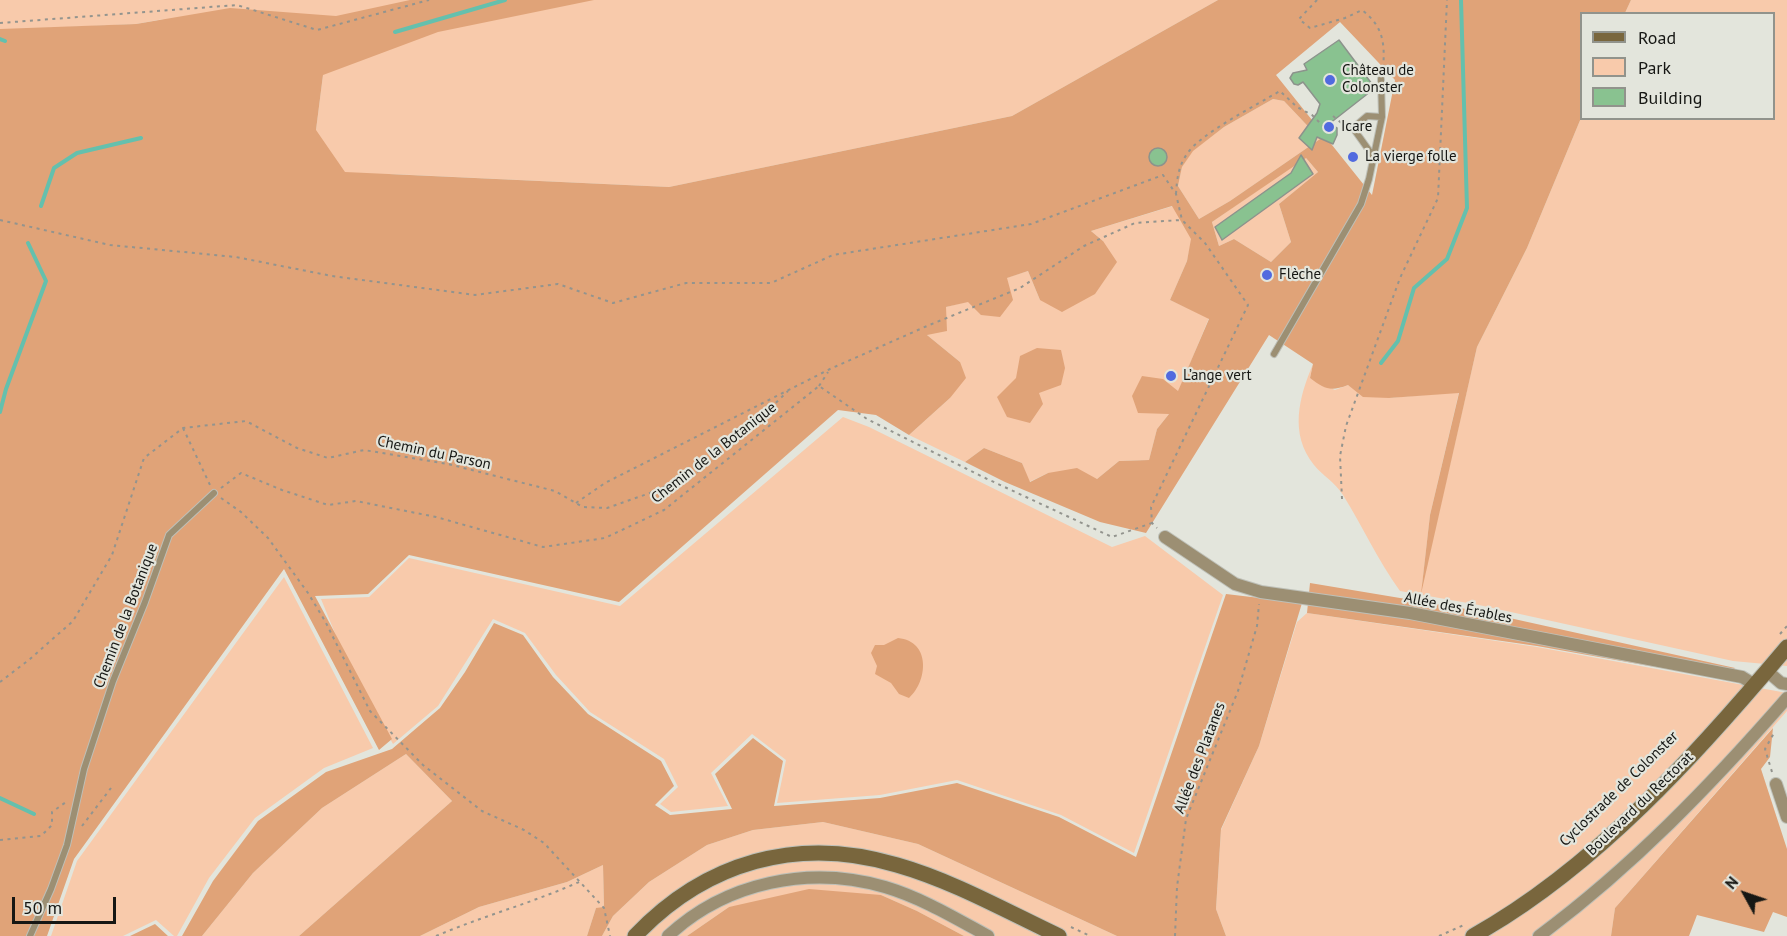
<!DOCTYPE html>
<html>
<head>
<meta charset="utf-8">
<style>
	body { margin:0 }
	#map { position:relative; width:1787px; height:936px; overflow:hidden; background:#e3e5dc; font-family:"PT Sans",sans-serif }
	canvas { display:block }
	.legend { position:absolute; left:1580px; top:12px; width:195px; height:108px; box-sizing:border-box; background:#e3e5dc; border:2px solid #91938c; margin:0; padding:8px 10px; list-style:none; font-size:18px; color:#161714 }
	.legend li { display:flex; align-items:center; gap:12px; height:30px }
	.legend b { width:30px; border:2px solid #91938c }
	.north { position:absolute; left:1715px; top:864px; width:60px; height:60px; -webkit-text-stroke:4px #e3e5dc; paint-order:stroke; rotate:310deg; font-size:16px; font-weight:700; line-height:24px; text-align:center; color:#161714 }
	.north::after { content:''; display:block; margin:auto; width:21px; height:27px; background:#161714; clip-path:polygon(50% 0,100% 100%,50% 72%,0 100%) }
	.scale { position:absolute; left:12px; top:897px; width:104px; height:27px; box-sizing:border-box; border:3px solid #161714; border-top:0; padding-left:8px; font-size:18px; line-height:21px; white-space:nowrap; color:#161714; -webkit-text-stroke:4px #e3e5dc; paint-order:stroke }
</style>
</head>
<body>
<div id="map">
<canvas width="1787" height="936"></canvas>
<ul class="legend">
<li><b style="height:8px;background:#79663d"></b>Road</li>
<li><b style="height:16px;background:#f8caab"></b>Park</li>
<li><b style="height:16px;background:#89c290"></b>Building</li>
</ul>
<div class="north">N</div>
<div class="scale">50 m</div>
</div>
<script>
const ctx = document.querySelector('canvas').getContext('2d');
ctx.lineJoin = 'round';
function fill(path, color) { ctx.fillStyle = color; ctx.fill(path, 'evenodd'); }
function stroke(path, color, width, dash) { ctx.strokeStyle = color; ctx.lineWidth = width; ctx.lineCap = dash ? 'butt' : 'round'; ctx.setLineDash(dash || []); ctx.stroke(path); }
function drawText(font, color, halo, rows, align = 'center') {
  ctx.font = font + ' "PT Sans",sans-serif'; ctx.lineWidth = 4.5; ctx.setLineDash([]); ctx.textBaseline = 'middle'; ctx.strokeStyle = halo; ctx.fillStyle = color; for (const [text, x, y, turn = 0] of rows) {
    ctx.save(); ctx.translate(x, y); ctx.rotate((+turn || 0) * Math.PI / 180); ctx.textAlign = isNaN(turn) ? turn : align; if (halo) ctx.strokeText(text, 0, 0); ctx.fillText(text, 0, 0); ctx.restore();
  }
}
fill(new Path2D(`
	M0,0H1218L1012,116L669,187L391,174L359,203L59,44L164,19L136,24L2,30L0,29ZM323,75L316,130L229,96Z
	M1631,0H1787V666L1733,661L1479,605L1400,591C1377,559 1363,527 1343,495C1335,482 1323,476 1314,465C1289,434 1299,397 1313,364L1310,378L1335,390L1348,385L1389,398L1459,392L1430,515L1422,586L1477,347L1527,248L1581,118H1774V14L1625,13Z
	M1273,99L1284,101L1320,139L1230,201L1199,219L1178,186L1182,167L1192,151L1224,127Z
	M1305,157L1318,172L1279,204L1291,242L1271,262L1234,239L1219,246L1212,222ZM1306,163L1313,174L1222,240L1215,227Z
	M1173,206L1192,238L1187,261L1170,300L1209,318L1169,414L1157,429L1149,460L1119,461L1097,479L1048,473L1029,482L1022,463L984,448L965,462L909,435L950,398L960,362L927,335L946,307L969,301L1006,278L1028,271L1040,300L1103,241L1091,231Z
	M843,417L869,427L1112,547L1145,536L1223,595L1134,853L1061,815L957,780L880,795L777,803L786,760L752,734L711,773L728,806L671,812L660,804L678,787L664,759L590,712L556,675L525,633L493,619L438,706L393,744L348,665L321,599L369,597L409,558L620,606Z
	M284,577L373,748L324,768L255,818L209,878L177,936H174L156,920L123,936H51L77,861Z
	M1307,613L1537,647L1787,693V711L1615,908L1611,936H1226L1216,909L1221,830L1259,746L1297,622Z
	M406,754L452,801L299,936H202L253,873L322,808Z
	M823,822L918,844L1117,936H964L917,911L881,895L729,907L687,936H602L613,916L649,882L707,845L753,830Z
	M603,865L604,908H596L587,936H420L479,907L567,882Z`), '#f8caab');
fill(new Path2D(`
	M410,0H594L438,32L323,75L316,130L345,172L669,187L1012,116L1218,0H1631L1625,13L1582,14L1581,118L1527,248L1477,347L1421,594L1430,515L1459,393L1389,398L1363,397L1348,385C1330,392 1325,389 1310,378L1313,364L1269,335L1146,533L1100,522L1005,482L965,462L984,448L1022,463L1030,482L1048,473L1077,468L1097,479L1119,461L1149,460L1157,429L1169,414L1138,413L1132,396L1142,376L1163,379L1178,391L1209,319L1170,300L1187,261L1191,239L1172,206L1091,231L1103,241L1117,262L1095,294L1062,312L1040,300L1028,271L1007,278L1013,300L1000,317L981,315L968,302L946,307L947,331L927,335L960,362L966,378L950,398L909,435L876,415L838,410L619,602L409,555L368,594L315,596L392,739L379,750L284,569L74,859L47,936H0V29L136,24L230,8L336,16ZM1340,22L1395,80L1372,195L1276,75ZM1273,99L1284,101L1320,139L1230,201L1199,219L1178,186L1182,167L1193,151L1224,127ZM1156,148L1162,149L1166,155L1165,162L1160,166L1154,165L1149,158L1151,151ZM1306,158L1318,172L1279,204L1291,242L1271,262L1234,239L1219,246L1212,222Z
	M1037,348L1061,350L1065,368L1061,385L1039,393L1043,404L1030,423L1007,417L997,397L1016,378L1020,356Z
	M1310,583L1478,611L1735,668L1723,679L1537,646L1307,613Z
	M1226,594L1302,603L1259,746L1221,829L1216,909L1226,936H1117L918,844L823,822L753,830L707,845L649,882L613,916L602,936H587L596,908L604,907L603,865L567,882L479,907L420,936H299L452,801L406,754L322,808L253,873L202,936H182L213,881L258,821L326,772L392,749L440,708L465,672L494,623L523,635L553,677L588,714L661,761L674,786L655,805L670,815L732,809L715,774L753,738L783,761L774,806L880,798L957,783L1059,817L1136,857Z
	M898,638C931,641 928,681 909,698L899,694L891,683L875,674L877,666L871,653L875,645H884Z
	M1773,728L1770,757L1761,769L1787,849V917L1773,912L1764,932L1697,915L1689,936H1611L1615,908Z
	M809,889L881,895L917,911L964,936H687L729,907Z
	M155,924L168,936H130Z`), '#e0a378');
stroke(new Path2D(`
	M395,32L505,0
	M0,39L5,41
	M41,206L54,168L77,153L141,138
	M1381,363L1398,341L1414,288L1447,259L1467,208L1461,0
	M0,412L6,389L46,281L28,243
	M0,798L34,814`), '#64c0ad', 4);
const building = new Path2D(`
	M1339,40L1375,88L1329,124L1337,128V135L1333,144L1317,137L1312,150L1299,138L1317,113L1320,104L1303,82L1298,85L1294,84L1290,78L1293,73L1307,70L1304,64Z
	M1149 157a9 9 0 1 1 18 0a9 9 0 1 1-18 0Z
	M1301,155L1313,174L1222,240L1215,227L1291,173Z`);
fill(building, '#89c290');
stroke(building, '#8c938c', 1.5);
const service = new Path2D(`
	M1373,156L1353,128L1367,116L1382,117
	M1274,354L1361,204L1369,179L1382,117L1381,79
	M30,936L51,889L67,845L84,769L113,681L145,602L169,535L214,493`);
const minor = new Path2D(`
	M1165,537L1235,584L1261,592L1410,613L1742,677L1755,685
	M1767,671L1781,683L1787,684
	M1776,784L1787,817
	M668,936C726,882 809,865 885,887C922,898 955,918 988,936
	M1539,936C1632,867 1711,785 1787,698`);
const secondary = new Path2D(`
	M635,936C705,862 798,835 897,865C953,881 1006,911 1059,936
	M1473,936C1595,868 1698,753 1787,647`);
stroke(service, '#bec0b8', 8);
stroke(minor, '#bec0b8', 14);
stroke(secondary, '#bec0b8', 17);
stroke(new Path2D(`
	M1317,0L1299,19L1310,28L1345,18L1362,10C1384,27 1385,44 1383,70
	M0,23L237,5L317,30L429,0
	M1333,116L1345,126
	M1176,194C1177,179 1178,167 1187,154C1198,135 1258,104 1280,91L1297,107L1312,115L1332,135
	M0,220L110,245L236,257L332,276L475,295L558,284L613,303L686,283H771L833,255L1031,224L1163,175L1176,194L1182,220L1205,243L1248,305L1151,507L1152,523L1157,528
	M819,386L828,372
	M183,428L210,485
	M221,488L241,473L282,490L328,505L356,501L436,517L543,547L605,538L664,510L819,386L867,419L983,477L1112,537L1152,523
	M221,498L241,512L268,538L308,593L325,621L370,711L423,765L482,811L524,830L544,843L604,908L610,936
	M1342,499L1340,456L1346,426L1400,278L1438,198L1447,0
	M576,503L605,483L830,369L927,326L1020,288L1084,246L1135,223L1181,220
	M1780,634L1787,626
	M0,682L30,659L73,621L112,555L144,458L183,428L246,421L297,448L328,458L364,450L448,464L555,491L583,507L607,508L650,493L697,472L752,426L788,391
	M1772,772L1765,749L1774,733
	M82,826L111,788
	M0,840L41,836L52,825V812L66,802
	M1071,927L1090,936
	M436,936C483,916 532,903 579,882
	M1175,936L1177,887L1186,819L1238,691L1257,626L1259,604
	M1439,936L1464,925`), '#93948e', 2, [3, 4.5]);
stroke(service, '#9c8f73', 6);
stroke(minor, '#9c8f73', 12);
stroke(secondary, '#79663d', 15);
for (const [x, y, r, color] of [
	[1330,80,6,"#516adf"],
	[1329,127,6,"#516adf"],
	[1353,157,6,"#516adf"],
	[1267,275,6,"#516adf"],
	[1171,376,6,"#516adf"]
]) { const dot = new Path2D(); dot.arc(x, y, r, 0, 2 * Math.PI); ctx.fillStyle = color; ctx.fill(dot); stroke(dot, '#e3e5dc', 2); }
drawText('15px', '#161714', '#e3e5dc', [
	["Château de",1342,71],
	["Colonster",1342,88],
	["Icare",1341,127],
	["La vierge folle",1365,157],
	["Flèche",1279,275],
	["L’ange vert",1183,376]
], 'left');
drawText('15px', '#161714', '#e3e5dc', [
	["Chemin du Parson",434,453,12],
	["Chemin de la Botanique",714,453,-38],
	["Allée des Érables",1458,608,11],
	["Chemin de la Botanique",126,616,-69],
	["Allée des Platanes",1200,758,-69],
	["Cyclostrade de Colonster",1619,789,-44],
	["Boulevard du Rectorat",1640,804,-44]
]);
</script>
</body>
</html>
